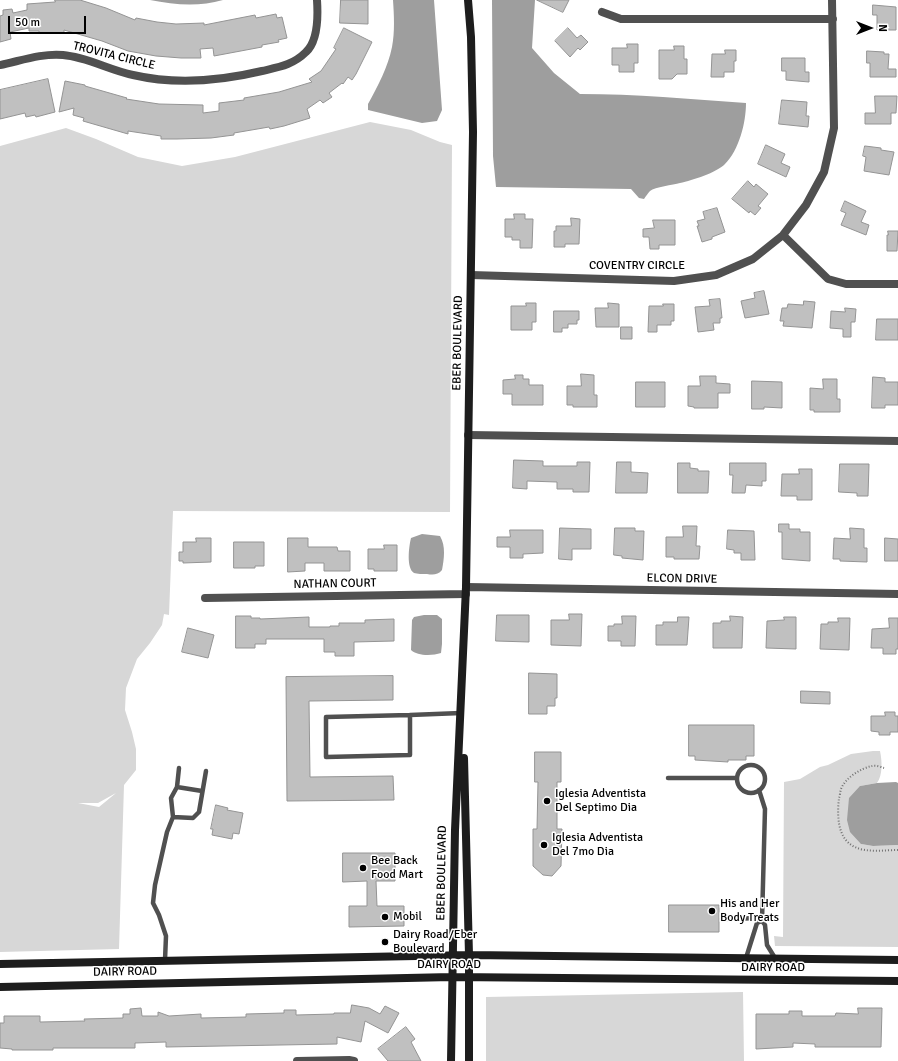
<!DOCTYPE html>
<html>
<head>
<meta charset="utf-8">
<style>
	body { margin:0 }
	#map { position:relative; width:898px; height:1061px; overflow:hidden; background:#fff; font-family:Signika,sans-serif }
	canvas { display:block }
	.north { position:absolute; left:850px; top:8px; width:40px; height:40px; -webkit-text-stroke:3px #fff; paint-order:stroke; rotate:90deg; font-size:11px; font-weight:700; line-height:16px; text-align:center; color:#000 }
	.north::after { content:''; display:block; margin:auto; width:14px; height:18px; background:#000; clip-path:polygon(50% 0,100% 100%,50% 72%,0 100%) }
	.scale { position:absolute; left:8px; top:16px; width:78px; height:18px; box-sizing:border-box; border:2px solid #000; border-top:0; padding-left:5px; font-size:12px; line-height:14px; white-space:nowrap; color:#000; -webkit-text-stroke:3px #fff; paint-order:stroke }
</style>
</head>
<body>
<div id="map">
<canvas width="898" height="1061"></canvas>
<div class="north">N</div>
<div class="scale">50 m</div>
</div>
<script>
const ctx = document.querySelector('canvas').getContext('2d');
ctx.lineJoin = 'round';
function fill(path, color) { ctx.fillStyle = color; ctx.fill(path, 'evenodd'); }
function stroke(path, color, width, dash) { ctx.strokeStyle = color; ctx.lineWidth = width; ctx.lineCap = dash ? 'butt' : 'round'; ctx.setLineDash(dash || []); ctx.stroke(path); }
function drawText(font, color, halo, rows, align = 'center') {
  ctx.font = font + ' Signika,sans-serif'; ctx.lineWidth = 3; ctx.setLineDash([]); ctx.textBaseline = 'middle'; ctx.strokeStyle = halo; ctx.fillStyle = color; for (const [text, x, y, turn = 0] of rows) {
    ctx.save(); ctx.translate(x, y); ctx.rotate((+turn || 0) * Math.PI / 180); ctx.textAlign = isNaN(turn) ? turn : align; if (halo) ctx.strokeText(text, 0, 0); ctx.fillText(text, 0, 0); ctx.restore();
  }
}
fill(new Path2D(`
	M370,122L411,130L440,142L452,145L450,512L173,511L169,615L164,614L162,625L150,643L137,659L126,688L125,710L132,732L136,749V770L124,785L119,949L0,952V146L66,128L96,139L138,157L182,166L235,157ZM116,793L99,807L78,803H98Z
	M873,751H880C882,760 883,775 877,783L860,786L861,844L873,846L898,845V947L775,946L774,936L783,937L784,782L800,779L820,767L828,765L851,754Z
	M743,992L744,1061H486V997Z`), '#d7d7d7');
fill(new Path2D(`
	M150,0H223C199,7 175,5 150,0Z
	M393,0H434L442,110L437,121L422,123L368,110V104C378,86 388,67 392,47C395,32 394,15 393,0Z
	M492,0H535L532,48L554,73L580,94C635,94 691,99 746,103C746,123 739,150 725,164C716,173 693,180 680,183C673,185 655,187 650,191C648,193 646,196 644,199L639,198L631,189L496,187L493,156Z
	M422,534L440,536C446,546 444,559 442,570C438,575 433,575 427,574C423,574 417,574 414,573C406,568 409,546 411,538Z
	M424,615H437L442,619V644L441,653C432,656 417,656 411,650L412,620L414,617Z
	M896,782L898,783V845L873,846L861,844L850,832L847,820L849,798L860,786L877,783Z`), '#9e9e9e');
const building = new Path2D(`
	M55,0H80L106,8L135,20L136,18L157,22L176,24L204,23V25L255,15L256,18L276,14L277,18L282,17L287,38L278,40L279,42L262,45V47L214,56L213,48L200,49L201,58H181L156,56L128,51L102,41L64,30V33H39V31H29V28L10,32L11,39L0,42V16L3,15V10L12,9L13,13L27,10V4L55,2Z
	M341,0H368V24L340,23Z
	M537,0H569L563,12Z
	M873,5L896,7V30H877V15H873Z
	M344,28L372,42L356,74L352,80L348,77L343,84L342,83L329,93L332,97L323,103L320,100L307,109L310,118L284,126L270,129L269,127L234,133V135L211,138L177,139H161V136L128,131V134L83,121L84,118L73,115L74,108L59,112L65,81L85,85V86L127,98L126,99L159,104L203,105V113L219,111V103L244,100V98L279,92L312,82L309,79L321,71L336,49L334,48Z
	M568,28L577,38L581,35L588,42L580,50L578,48L570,57L555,41Z
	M627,44H638V63H634V72H619V65H612V48H627Z
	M674,46H684V59H687V74H677L672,79H659V50H674Z
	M725,50H736V61H734V72H724V77H711L712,54H725Z
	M867,51L884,52V54H889L888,69H896V77H870V63H867Z
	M782,58H805V72H809V82L786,80V71H782Z
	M48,79L55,112L36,117L35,115L26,117L25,113L0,119V90Z
	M875,96H897L896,113H891V124H865V113H875Z
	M782,100L807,102L806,116H809L808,127L779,124Z
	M766,145L785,154L781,163L790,167L786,177L758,164Z
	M865,146L881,148V150L894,152L889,175L864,171L866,157L863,156Z
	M748,181L754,187L756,184L768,194L758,206L761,208L755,215L750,211L749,213L732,199Z
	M845,201L866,211L861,222L869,225L866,235L841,225L846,213L841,211Z
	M717,208L725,232L712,237V239L702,242L697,226H699L697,221L705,219L703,212Z
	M514,214H525V219H533L532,248H520V240H512V237H505V219H514Z
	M571,218L580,219L579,244H565V247H554V231H556V226H571Z
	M653,220H675V245H659V249H650L649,237H643V229L654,228Z
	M888,231H898L897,251H887V235H888Z
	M764,291L769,314L745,318L741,301L755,298L754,293Z
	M720,299L722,318H720V323H713L714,330L698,332L695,307L710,306L709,300Z
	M804,301L815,302L812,328L783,326L784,321H780L782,308H787L788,304L803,305Z
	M526,303H536V322H532V330H511V306H526Z
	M608,303L619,304V327H596L595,308H608Z
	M663,304H674V321H671V325H657V332H648L649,306H663Z
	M845,308L856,309L855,322H851V337H843V329L830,328L831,311L845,312Z
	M554,311H579V320H577V324H568V328H562V332H554Z
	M877,319H898V340H876Z
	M621,327H632V339H621Z
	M581,374L594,375V395H597V407H573V405H567V386H581Z
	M515,375H523V379H529V385H543V405H512V394H503V380L515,379Z
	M700,376H716V383L730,384V393H718V408H694V407L688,406V386H700Z
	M873,377L885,378V382H898V405H885V408H872Z
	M823,379H837V399H840V412H814V410H810V388L823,389Z
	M752,381L782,382V408L764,407V409H752Z
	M636,382H665V407H636Z
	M514,460L543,461V466H577V462H590L589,492H573V489H557V482L527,481V489L513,488Z
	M617,462H631V472L648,473L647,493H616Z
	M678,463H690V468L698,469V471H709L708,493H678Z
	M730,463H766V481H762V486L746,485L745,493H732L733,475H730Z
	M840,464H869L868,496H857V493L839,492Z
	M799,469H812V500H797V496H781L782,474H799Z
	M779,524H789V529H800V532H810V561L782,559V532H779Z
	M683,526H697L696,546H700L699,559H674V557H666V537H683Z
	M560,528L591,529V549H572V560L559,559Z
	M615,528H635V531H644L643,560L622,558V556L614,555Z
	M850,528L864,529V548H867V562L840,561V559H833L834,538L850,539Z
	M510,530H543V553L523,554V558H510V547H497V537H510Z
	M728,530L754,531L755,560H741V553H734V550L727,549Z
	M196,538H211V562L183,563V561H179V552H183V542H196Z
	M288,538H308V547H337L338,551H350V571H324V563H305V571L288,572Z
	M885,538L898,539V561H885Z
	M234,542H264V566H255V568H234Z
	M384,545H397V571H374V569H368V549H384Z
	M569,614H582L581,646L551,645V620H569Z
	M497,615H529V642L496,641Z
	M236,616H251V618H260V619L309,617V627H330V626H339V623H365V620L394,619V641L354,642V656H335V652H324V639H266V644H255V648H236Z
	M622,616H636L635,646H621V641H608V626H614V624H622Z
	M730,616L743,617L742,648H713V623H721V621H730Z
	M678,617H689L687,645H656V625H663V622H677Z
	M784,617H796V649L766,648L767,621L784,620Z
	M838,618H850L849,650L820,649L821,624H828V622H838Z
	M889,618H898V649H896V654H883V648H871L872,629L889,628Z
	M188,628L214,635L208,658L182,652Z
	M529,673L557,674V698H555V706H547V714H529Z
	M393,676V700L309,701L310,777L393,776L394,800L287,801L286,677Z
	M801,691L830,692V704L801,703Z
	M885,712H895V716H898V732H890V735H879V732L871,731V716H885Z
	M689,725H754V756H746V760H728V762L695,760V756H689Z
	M535,752H561V782H557V829H562L561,866L552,876L543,875L533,866V829H537L538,782H535Z
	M216,805L228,808L227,810L243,813L239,834L233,833L232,839L212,835L213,829H211Z
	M343,853H395V881H376L377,906H404V926L349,927V906H367V881L343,882Z
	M669,905H719V932H669Z
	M352,1005L369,1008L380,1014L385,1006L399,1013L388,1033L365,1021L361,1042L337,1037V1044L166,1047V1042L135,1043V1048H53V1050H12V1049L0,1048V1023H4V1016H40V1022L85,1021L84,1019L123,1018V1014H130V1009L141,1008L142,1016H158V1012L169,1016L201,1014V1018L246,1017V1014L284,1013V1010H296V1015L334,1014V1013H350Z
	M858,1008H882L881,1047H815V1044L793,1043V1047L756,1049V1014H789V1011H802V1016H835L836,1013L858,1014Z
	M406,1027L415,1039L411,1042L421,1061H388L378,1049Z`);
fill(building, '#c0c0c0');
stroke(building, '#949494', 1);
stroke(new Path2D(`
	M884,768C881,767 876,765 872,766C861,768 845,778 841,789C840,792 840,796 839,798C837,815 837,839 855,847C867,853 885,850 898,850`), '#727272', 2, [1, 2]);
stroke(new Path2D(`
	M410,715L326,717V757L410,755V715L461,713
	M737 779a14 14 0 1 1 28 0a14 14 0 1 1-28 0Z
	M668,778H737
	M177,787L202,791
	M759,790L765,809L762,921
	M173,817L171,798L177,787L179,768
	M722,919L762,918
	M746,958L757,923L762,921L765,925L767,945L775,958
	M165,960L166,936L159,915L153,903L155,885L167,832L173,817L193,818L199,812L206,771`), '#505050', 4.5);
stroke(new Path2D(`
	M602,12L621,19H833
	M0,65C20,61 42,53 63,55C87,57 109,70 133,75C176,85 220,81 262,71C279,67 293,65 306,52C318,41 318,15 317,0
	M783,235L828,279L846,284H898
	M471,275L674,281L716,275L753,259L783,235L806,205L824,172L834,128L832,0
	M468,435L898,441
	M466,587L898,594
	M205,598L466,594
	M297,1061L349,1060L354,1061`), '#505050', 8);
stroke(new Path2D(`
	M464,758L469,955V1061
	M0,964L469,955L898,960
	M0,987L452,977L898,981
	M451,1061L455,830L466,587L473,132L471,37L468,0`), '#1d1d1d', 8);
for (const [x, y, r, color] of [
	[547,801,4,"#000"],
	[544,845,4,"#000"],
	[363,868,4,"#000"],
	[712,911,4,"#000"],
	[385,917,4,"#000"],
	[385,942,4,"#000"]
]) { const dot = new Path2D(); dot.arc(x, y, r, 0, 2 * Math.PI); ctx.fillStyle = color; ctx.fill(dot); stroke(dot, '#fff', 1.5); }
drawText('12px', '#000', '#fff', [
	["TROVITA CIRCLE",114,56,14],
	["COVENTRY CIRCLE",637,266],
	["EBER BOULEVARD",458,343,-89],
	["ELCON DRIVE",682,579,1],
	["NATHAN COURT",335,584,-1],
	["EBER BOULEVARD",442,873,-89],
	["DAIRY ROAD",449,965],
	["DAIRY ROAD",773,968],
	["DAIRY ROAD",125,972,-1]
]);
drawText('12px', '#000', '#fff', [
	["Iglesia Adventista",555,794],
	["Del Septimo Dia",555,808],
	["Iglesia Adventista",552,838],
	["Del 7mo Dia",552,852],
	["Bee Back",371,861],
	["Food Mart",371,875],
	["His and Her",720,904],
	["Body Treats",720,918],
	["Mobil",393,917],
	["Dairy Road/Eber",393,935],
	["Boulevard",393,949]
], 'left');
</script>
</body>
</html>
